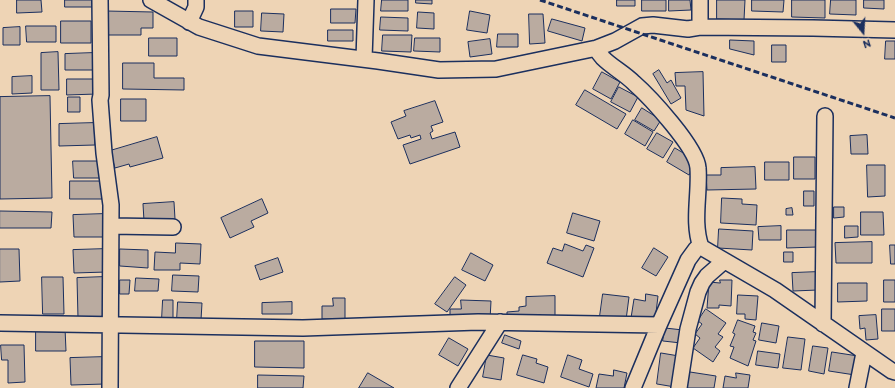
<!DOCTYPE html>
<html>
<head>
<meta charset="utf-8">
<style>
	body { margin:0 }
	#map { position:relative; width:895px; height:388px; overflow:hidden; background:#eed4b5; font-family:Itim,sans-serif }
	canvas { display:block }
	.north { position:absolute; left:843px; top:12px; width:40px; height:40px; -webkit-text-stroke:3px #eed4b5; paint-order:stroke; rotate:162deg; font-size:11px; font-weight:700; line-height:16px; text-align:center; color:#1b2f5e }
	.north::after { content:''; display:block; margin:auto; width:14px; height:18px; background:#1b2f5e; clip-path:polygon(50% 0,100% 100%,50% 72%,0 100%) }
</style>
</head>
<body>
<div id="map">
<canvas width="895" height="388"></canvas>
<div class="north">N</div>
</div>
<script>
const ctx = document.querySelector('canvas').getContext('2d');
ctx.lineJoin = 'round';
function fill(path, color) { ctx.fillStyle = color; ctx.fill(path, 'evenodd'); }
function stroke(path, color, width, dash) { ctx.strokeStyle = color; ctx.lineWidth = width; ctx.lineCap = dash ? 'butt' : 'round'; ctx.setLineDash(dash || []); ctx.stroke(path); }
const building = new Path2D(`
	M17,0H41L42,12L17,13Z
	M65,0H92V7H65Z
	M382,0H408V11H381Z
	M416,0H432V4L416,3Z
	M617,0H635V6H617Z
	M642,0H666V11H642Z
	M669,0H690L691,10L669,11Z
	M717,0H745L744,20L717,19Z
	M752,0H784L783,12L752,11Z
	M792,0H825V18L792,17Z
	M831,0H856V15L830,14Z
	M864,0H884V9L864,8Z
	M331,9H356L355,23H331Z
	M106,11L153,12V28H141V35H106Z
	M235,11H253V27H235Z
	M470,11L490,15L487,33L467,30Z
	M418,12L434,13V29L417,28Z
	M262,13L284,14L283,32L261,31Z
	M529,14H543L545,43L530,44Z
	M381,17L408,18V31L380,30Z
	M552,19L585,28L582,41L548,31Z
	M61,21H91V43H61Z
	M26,26H56V42H27Z
	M20,27V45H3V28Z
	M328,30H353V41H328Z
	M498,34H518V47H497Z
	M383,35H412L411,52L382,51Z
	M149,38H177V56H149Z
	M415,38H440V52L414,51Z
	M490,39L492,54L470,57L468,42Z
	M730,40L754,41V55L730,49Z
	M886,41H895V59H885Z
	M772,45H786V62H772Z
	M58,52L59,90H41V53Z
	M93,53V70H65V54Z
	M123,63H154V78H184V90L123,89Z
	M659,70L667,83L671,80L681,98L671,104L653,74Z
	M602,72L620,82L611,99L593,89Z
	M703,72L704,116L686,110L685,86H676L675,73Z
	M32,76V93L12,94V77Z
	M67,79H96L97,94L67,95Z
	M619,87L638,97L630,112L611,102Z
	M585,90L626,114L617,129L576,105Z
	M50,96L52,198L0,199V97Z
	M68,97H80V112H68Z
	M121,99H146V121H121Z
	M435,101L443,122L431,126L433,131L430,133L432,139L455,132L460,147L410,164L403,145L421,139L420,135L411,138L410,135L398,139L391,122L406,116L404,111Z
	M642,108L661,120L654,131L635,120Z
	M633,120L653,132L645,146L625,134Z
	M94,123L95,145L59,146V124Z
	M657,133L673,142L663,158L647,149Z
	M867,135L868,154H851L850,136Z
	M157,137L163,158L130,167L129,164L115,168L110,151Z
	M675,148L690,157L688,161L695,165L689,175L667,162Z
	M794,157H815V179H794Z
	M73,161H101V178H74Z
	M765,162H789V180H765Z
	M867,165H885V196L868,197Z
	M755,167L756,189L707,190L706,175H721V168Z
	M70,181H102V199H70Z
	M804,191H814V206H804Z
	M722,198L742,199V204L757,205L756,225L721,223Z
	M262,199L268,213L251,221L254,227L230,238L221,218Z
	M174,202L175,219L144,221L143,204Z
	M834,207H844V217L834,218Z
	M792,208L793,215H786V209Z
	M0,211L52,212L51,228H0Z
	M861,212H883L884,235H861Z
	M573,213L600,221L594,241L567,233Z
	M104,214V237H74L73,215Z
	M781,226V240H759L758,227Z
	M845,226H858V237L845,238Z
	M719,229L753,231L752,250L718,248Z
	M787,230H817V247L787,248Z
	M872,242V263H836L835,243Z
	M176,243L201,244L200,264L180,263V270H154L155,252L175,253Z
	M565,244L583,251L586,245L594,248L583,277L547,263L553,248L562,251Z
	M890,245H895V264H891Z
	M654,248L668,257L656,276L642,268Z
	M0,249H19L20,281L0,282Z
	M106,249L107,272L74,273L73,250Z
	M120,249L148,250V268L120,266Z
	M784,252H793V262H784Z
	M471,253L493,265L485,281L462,270Z
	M278,258L283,272L260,280L255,266Z
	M818,272V290L793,291L792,273Z
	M173,275L199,276L198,292L172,291Z
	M42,277H63L64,314H43Z
	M104,277V317L78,318L77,278Z
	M455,277L466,285L447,312L435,304Z
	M136,278L159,279L158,291H135Z
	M120,280H130L129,294H120Z
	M720,280H732L731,306L719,305V308H707L709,282L720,283Z
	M884,280H895V302H884Z
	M838,283H867V301L838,302Z
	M603,294L629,297L626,320L600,316Z
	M646,294L658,296L655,321L631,318L634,299L645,301Z
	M738,295L758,296L756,320L745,319V314H737Z
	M555,296V318L507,320V312L519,311V307L526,306V297Z
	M333,298H345V319H322V306H333Z
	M163,300H173V320L162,319Z
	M461,300L491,301L490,320L450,319V309H461Z
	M178,302L202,303L201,320H177Z
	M292,302V314H262V303Z
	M706,309L726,323L718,334L723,337L715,347L720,351L713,362L693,348L700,338L695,334L702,324L698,321Z
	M882,309H895V331H882Z
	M876,315L878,339L866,340L865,328L860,329L859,316Z
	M738,320L755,326L753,332L756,333L753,340L756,341L748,366L730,358L734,347L730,346L735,334L733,333Z
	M762,323L779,326L776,343L759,340Z
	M36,328H65L66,351H36Z
	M665,328L683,330L681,343L663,341Z
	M505,335L521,341L519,349L502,343Z
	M788,337L805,339L801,370L783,368Z
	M449,338L468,349L458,366L439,355Z
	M255,341H304V368L255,367Z
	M1,345H24L25,382L8,383V360H2Z
	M813,346L828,348L824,374L809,371Z
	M758,351L780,354L778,368L756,365Z
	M832,352L858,356L855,375L829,371Z
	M661,353L679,356L675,387L657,384Z
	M487,355L504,358L501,380L483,377Z
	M523,355L537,359L536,363L548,367L544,383L517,375Z
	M568,355L582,360L579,369L593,374L589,387L561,377Z
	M105,357V384L71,385L70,358Z
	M614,370L627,373L624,388H596L599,374L613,376Z
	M690,372L716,376L714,388H687Z
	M368,373L394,388H359Z
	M736,373L750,375L748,388H723L725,376L736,378Z
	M258,375L304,376L303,388H258Z`);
fill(building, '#baaba0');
stroke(building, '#1b2f5e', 1);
const minor = new Path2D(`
	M100,0L101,95L100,100L104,153L111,205L110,388
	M151,0L199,27L258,46L378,61L439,70L496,69L597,48L615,41L642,26L653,25L688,29L700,27L813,28L895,30
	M700,0V27
	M189,22L196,7V0
	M597,48L599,53L603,58C612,67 624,73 634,83C650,97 697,148 698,168C700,194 692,222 701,247L775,290L892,371L895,372
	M364,59L366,0
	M111,226L173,227
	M0,323L303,328L478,322L659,325
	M823,324L825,116
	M458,388L500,322
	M633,388L659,325L688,260L696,249L701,247
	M679,388L688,329L698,292L702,283L707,276L723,262
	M857,388L864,353`);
stroke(minor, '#1b2f5e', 18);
stroke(minor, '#eed4b5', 15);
stroke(new Path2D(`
	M540,0L895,118`), '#1b2f5e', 3, [6, 3]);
</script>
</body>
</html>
